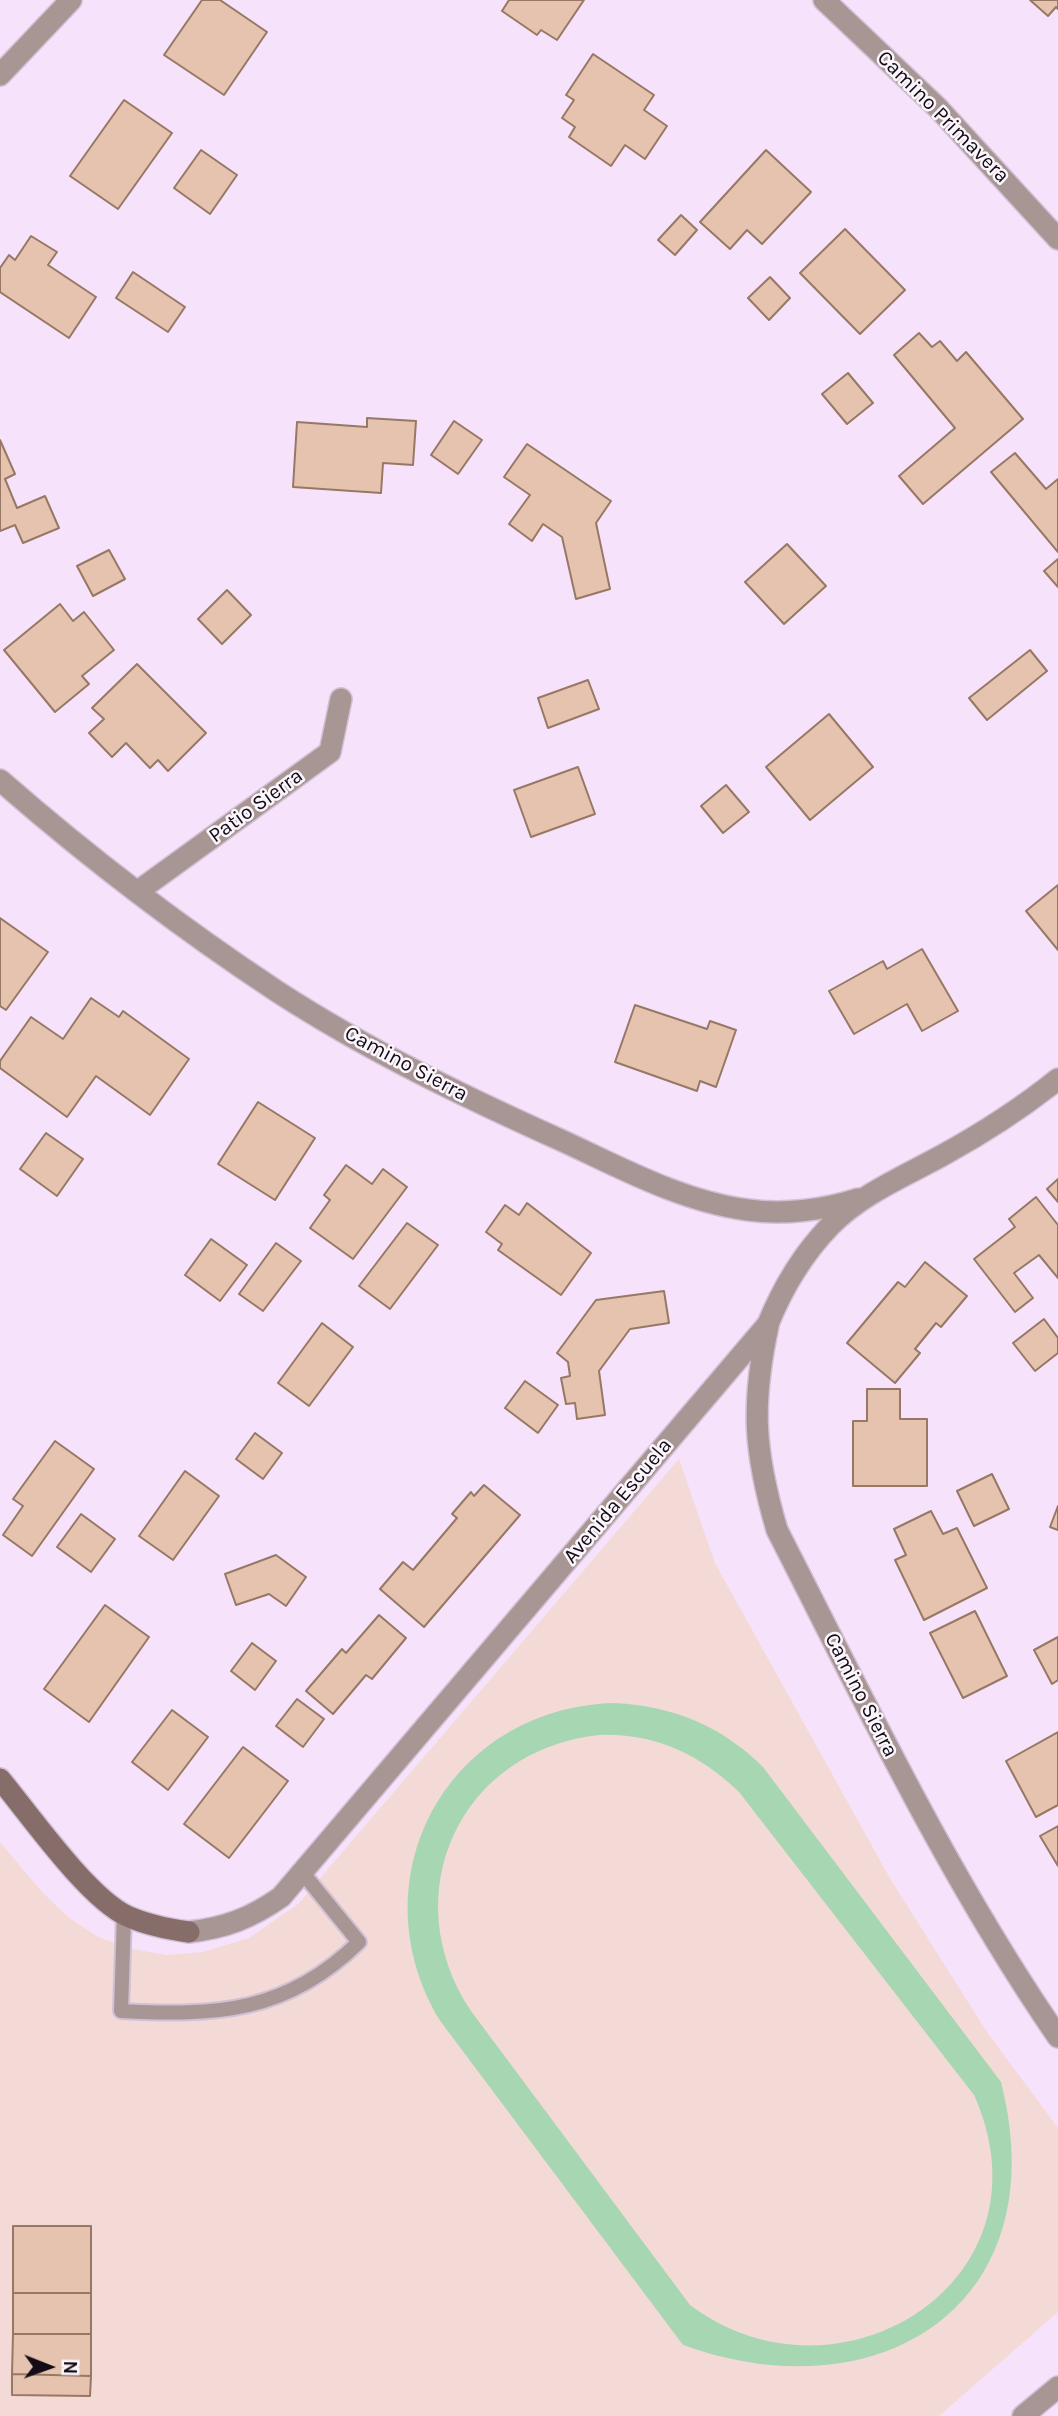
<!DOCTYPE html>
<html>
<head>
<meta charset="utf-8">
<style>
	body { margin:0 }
	#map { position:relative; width:1058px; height:2416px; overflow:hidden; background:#f6e3fb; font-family:Karla,sans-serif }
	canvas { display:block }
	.north { position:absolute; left:14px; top:2332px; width:70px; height:70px; -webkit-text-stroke:5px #fbf6fc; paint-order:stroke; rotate:91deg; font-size:19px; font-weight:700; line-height:28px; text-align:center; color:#130b15 }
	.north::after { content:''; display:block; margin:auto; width:24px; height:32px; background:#130b15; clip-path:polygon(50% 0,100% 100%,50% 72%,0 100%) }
</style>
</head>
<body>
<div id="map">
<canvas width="1058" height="2416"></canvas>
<div class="north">N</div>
</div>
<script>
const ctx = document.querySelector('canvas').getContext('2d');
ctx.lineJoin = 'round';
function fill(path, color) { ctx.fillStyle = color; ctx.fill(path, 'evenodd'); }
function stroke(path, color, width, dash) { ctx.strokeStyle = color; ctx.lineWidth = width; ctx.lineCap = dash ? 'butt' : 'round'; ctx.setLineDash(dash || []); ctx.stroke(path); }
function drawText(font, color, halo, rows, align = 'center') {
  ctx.font = font + ' Karla,sans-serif'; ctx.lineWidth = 5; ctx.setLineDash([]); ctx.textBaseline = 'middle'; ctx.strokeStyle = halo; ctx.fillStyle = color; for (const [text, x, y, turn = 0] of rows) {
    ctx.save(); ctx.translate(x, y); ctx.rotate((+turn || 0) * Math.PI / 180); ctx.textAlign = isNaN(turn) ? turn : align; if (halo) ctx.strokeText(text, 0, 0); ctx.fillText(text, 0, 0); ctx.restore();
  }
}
fill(new Path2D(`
	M679,1459L715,1563L891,1880L987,2032L1058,2128V2312L939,2416H0V1842L42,1892L68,1917L98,1937L132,1949L167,1955L203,1952L249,1938L298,1904Z`), '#f4dad7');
fill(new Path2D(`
	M615,1703C673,1706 722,1726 763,1767L1001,2082C1058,2305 879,2416 683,2345L441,2022C354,1879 448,1707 615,1703ZM599,1735C655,1733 699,1754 739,1792L974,2095C1058,2283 837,2416 690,2305L471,2011C394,1895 459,1750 599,1735Z`), '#a6d7b2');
const building = new Path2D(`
	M202,0H220L267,32L224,95L164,55Z
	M509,0H584L557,40L541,30L537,35L502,11Z
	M1030,0H1058V9L1056,7L1048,16Z
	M593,54L654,95L644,110L667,126L645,159L625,145L611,166L569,137L575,127L562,118L574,100L566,95Z
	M124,100L172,133L118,209L70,176Z
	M201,150L237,175L210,214L174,188Z
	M766,150L811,192L762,244L747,230L730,249L700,222Z
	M681,215L697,230L675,255L658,240Z
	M845,229L905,290L860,334L800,273Z
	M31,236L57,252L48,265L96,297L69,338L0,292V268L9,255L15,260Z
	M133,272L185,307L168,332L116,298Z
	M770,277L790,298L769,320L748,298Z
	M919,333L932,347L940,341L957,361L966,352L1023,419L923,504L899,476L955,428L894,355Z
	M848,373L873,403L847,424L822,394Z
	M367,418L416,421L413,465L383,463L381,493L293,487L297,422L367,427Z
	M454,421L482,440L458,474L431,455Z
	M0,440L15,474L5,479L17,508L45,496L59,528L23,543L15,525L0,531Z
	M527,444L611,501L596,523L610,589L576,599L562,537L543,524L532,541L509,524L530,495L504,477Z
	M1015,453L1046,489L1058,479V552L991,472Z
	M787,544L826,586L784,624L745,582Z
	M109,550L125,579L93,596L77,566Z
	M1058,559V587L1044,571Z
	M227,590L251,615L222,644L198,619Z
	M60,604L73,621L84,612L114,650L82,676L89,684L55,712L4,650Z
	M1030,650L1047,671L987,720L969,698Z
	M137,664L206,733L168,771L158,760L150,768L126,743L112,757L89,733L104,719L92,708Z
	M588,680L599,709L548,728L538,698Z
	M829,714L873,767L810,820L766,767Z
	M578,767L595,814L531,837L514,790Z
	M726,785L749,812L723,833L701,806Z
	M1058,885V950L1026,911Z
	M0,918L48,952L6,1010L0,1006Z
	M922,949L958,1011L922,1031L907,1004L854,1034L829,991L883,961L887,969Z
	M91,998L119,1017L123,1011L189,1059L150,1115L96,1076L67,1117L0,1068V1061L31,1017L63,1039Z
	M635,1005L707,1029L710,1021L736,1030L716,1087L700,1081L697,1091L615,1062Z
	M258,1102L315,1138L275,1200L218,1164Z
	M46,1133L83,1159L57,1196L20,1169Z
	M346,1165L372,1184L383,1169L407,1187L353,1259L310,1228L330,1200L324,1195Z
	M1058,1179V1202L1047,1189Z
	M1036,1197L1058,1225V1278L1039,1255L1014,1273L1033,1298L1015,1312L974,1259L1015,1227L1009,1219Z
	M527,1203L591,1253L561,1295L498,1250L502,1244L486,1232L505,1205L519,1215Z
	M407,1223L438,1245L390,1309L359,1286Z
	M211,1239L247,1265L220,1301L185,1275Z
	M276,1243L301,1261L263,1311L239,1294Z
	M925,1262L967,1296L941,1327L936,1323L915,1349L920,1353L895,1383L847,1343L898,1282L905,1287Z
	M664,1291L669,1323L630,1329L599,1371L605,1415L577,1419L575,1403L566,1404L561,1378L570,1376L568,1362L557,1353L596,1300Z
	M1044,1319L1058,1338V1353L1035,1371L1013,1343Z
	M322,1323L353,1347L309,1406L278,1383Z
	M525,1381L558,1405L538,1433L505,1408Z
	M867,1389H900V1419H927V1486H853V1421H867Z
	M255,1433L282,1453L263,1479L236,1459Z
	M55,1441L94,1469L32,1556L3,1535L23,1506L13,1499Z
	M185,1471L219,1496L173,1560L139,1536Z
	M992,1474L1009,1509L974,1526L957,1491Z
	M484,1485L520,1515L424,1627L380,1589L403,1562L413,1570L457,1518L452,1514L471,1492L474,1496Z
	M1058,1506V1530L1050,1527Z
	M931,1511L943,1534L957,1528L987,1588L924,1620L895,1560L906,1555L894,1529Z
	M81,1514L115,1539L91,1572L57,1547Z
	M276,1555L306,1577L286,1606L269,1594L236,1605L225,1574Z
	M105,1605L149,1637L89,1722L44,1689Z
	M975,1611L1007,1676L963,1698L930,1633Z
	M379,1615L406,1638L372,1679L366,1675L333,1714L306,1691L342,1649L346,1653Z
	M1058,1637V1680L1052,1684L1034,1650Z
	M252,1643L276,1661L255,1690L231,1671Z
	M297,1699L324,1719L303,1747L276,1726Z
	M172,1710L208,1737L168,1790L132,1762Z
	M1058,1732V1805L1036,1817L1006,1761Z
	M243,1747L288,1781L229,1858L184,1824Z
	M1058,1826V1866L1040,1836Z
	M13,2226H91V2293H13Z
	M13,2293H91V2334H13Z
	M13,2334H91V2376L12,2374Z
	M12,2374L91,2376L90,2396L12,2395Z`);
fill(building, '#e5c3ae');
stroke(building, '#977865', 2);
const lane = new Path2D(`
	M124,1915L121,2011C216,2016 287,2013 359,1942L302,1872`);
const street = new Path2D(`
	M824,0L938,108L1058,239
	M0,75L71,0
	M0,780C88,857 181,928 278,992C369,1051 467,1098 565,1142C623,1169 684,1202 748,1210C784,1215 824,1210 858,1199
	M137,892L330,752L341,699
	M768,1326C751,1405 754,1452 777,1530C865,1702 948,1877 1058,2037
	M189,1932C225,1928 251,1918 281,1897L768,1324C783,1287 802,1255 830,1226C861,1194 905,1176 943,1155C983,1133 1022,1108 1058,1079
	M1023,2416L1058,2387`);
const secondary = new Path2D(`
	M0,1779C30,1815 87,1897 127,1916C147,1925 167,1929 189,1932`);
stroke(lane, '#d2c0d6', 18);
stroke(street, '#d2c0d6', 24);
stroke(secondary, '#d2c0d6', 24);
stroke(lane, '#a89694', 14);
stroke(street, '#a89694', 21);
stroke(secondary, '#876d6a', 21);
drawText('21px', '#130b15', '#fbf6fc', [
	["Camino Primavera",943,117,45],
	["Patio Sierra",256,806,-36],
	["Camino Sierra",406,1064,28],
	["Avenida Escuela",618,1501,-50],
	["Camino Sierra",861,1695,63]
]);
</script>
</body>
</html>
